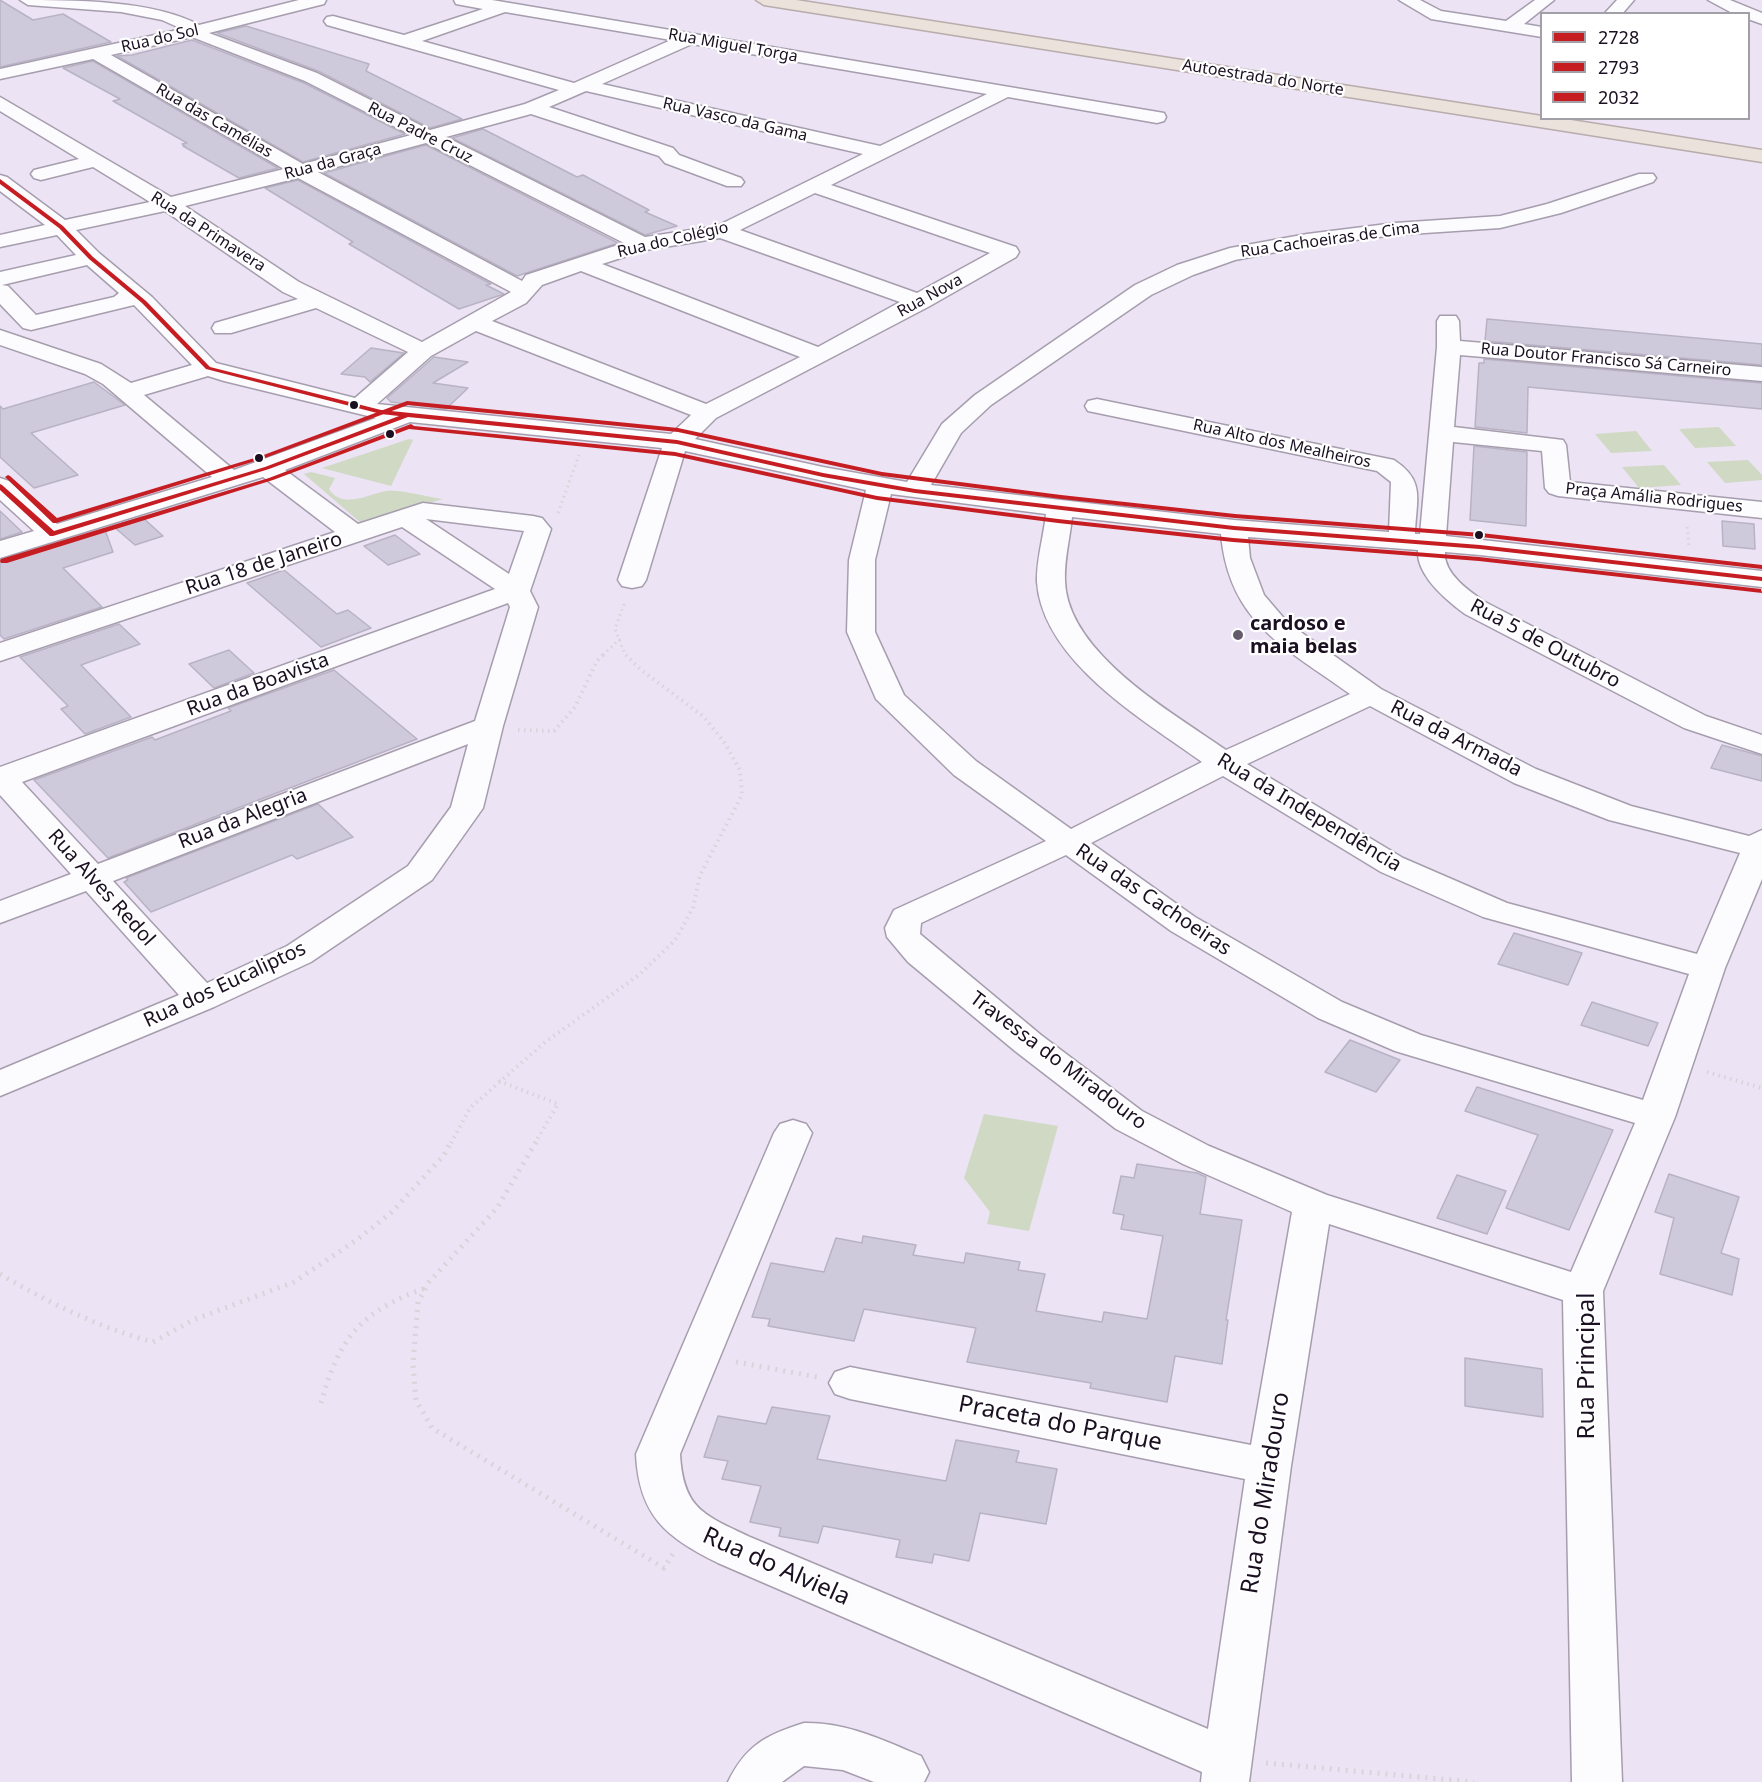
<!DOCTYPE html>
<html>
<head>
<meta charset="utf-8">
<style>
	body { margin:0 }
	#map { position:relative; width:1762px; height:1782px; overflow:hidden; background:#ece3f4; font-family:"Noto Sans",sans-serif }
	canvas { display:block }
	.legend { position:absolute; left:1540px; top:12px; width:210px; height:108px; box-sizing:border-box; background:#fff; border:2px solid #a39fa7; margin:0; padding:8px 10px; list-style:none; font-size:18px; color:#1a1022 }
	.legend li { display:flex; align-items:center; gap:12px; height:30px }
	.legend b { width:30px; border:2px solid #a39fa7 }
</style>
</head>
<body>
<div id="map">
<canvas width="1762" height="1782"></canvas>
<ul class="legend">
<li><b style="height:8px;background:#c61d23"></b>2728</li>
<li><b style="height:8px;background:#c61d23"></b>2793</li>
<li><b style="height:8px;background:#c61d23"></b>2032</li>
</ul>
</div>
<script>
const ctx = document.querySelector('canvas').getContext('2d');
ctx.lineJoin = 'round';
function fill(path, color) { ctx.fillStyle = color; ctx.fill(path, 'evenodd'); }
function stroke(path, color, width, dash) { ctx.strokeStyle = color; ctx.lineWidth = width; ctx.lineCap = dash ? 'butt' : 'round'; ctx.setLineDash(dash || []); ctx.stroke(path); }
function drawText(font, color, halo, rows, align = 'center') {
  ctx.font = font + ' "Noto Sans",sans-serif'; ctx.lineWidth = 4.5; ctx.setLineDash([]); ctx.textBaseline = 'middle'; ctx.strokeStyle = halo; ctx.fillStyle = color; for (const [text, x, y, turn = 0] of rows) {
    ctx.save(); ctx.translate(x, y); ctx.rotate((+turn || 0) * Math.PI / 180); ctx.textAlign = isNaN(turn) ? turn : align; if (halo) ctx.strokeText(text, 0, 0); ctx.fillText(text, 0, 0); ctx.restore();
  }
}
fill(new Path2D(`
	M1719,427L1736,446L1695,448L1679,429Z
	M1636,431L1652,451L1611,453L1595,434Z
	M409,439L413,440L391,486L322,468Z
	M1748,460L1762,475V480L1725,483L1707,462Z
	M1664,465L1681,485L1639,488L1622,467Z
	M311,472L335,478L329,489C342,510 369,494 386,491C400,489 428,497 443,499L361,523L304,474Z
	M984,1114L1058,1126L1029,1231L987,1224L990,1212L964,1178Z`), '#cfd9c3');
const building = new Path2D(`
	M0,0L33,20L63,14L111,42L0,67Z
	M246,26L369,64L366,71L462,119L430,128L318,71L217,33Z
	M192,40L304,83L405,134L303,162L117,56L132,55Z
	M93,61L278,168L239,178L183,146H185L182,144L187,143L113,101L120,99L63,68Z
	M483,129L577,177L583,175L596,182L649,210L645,212L677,226L645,235L452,138Z
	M426,145L618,243L517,276L324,173Z
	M298,180L491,284L486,285L504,294L459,309L349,244L353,242L265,188Z
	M1487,319L1762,344V365L1485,341Z
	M371,348L404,353L370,382L365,377L341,374Z
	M434,357L468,362L433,383L468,388L446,409L391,402L387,398Z
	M1484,359L1762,383V409L1528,387L1527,433L1475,427L1479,363H1484Z
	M94,382L125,405L31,433L78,475L34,488L0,457V406L3,409Z
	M1474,446L1527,452L1526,526L1470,520Z
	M0,511L22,532L0,539Z
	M142,517L163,536L135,545L113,526Z
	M1722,521L1754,524L1755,549L1723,546Z
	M105,530L113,552L63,568L102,607L4,639L0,635V560Z
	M395,535L420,554L388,565L364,546Z
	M284,570L337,614L348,610L371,628L321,647L247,583Z
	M119,624L140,644L81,665L131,717L85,734L61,709L68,706L20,657Z
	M229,650L254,673L214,688L189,664Z
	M334,670L417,739L108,858L34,780L152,737L155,740L231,711L228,708Z
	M1722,745L1762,756V781L1711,768Z
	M318,804L353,837L297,859L292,855L151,912L124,882L128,880L126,878Z
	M1514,933L1582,953L1568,985L1498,964Z
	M1592,1002L1658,1023L1648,1046L1581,1025Z
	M1350,1040L1400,1060L1376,1092L1325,1072Z
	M1477,1087L1613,1130L1569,1230L1506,1208L1538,1135L1465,1111Z
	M1137,1164L1197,1173L1206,1177L1200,1214L1242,1220L1226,1320H1228L1222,1364L1175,1356L1167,1402L1090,1388L1091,1383L967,1362L976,1328L864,1309L854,1341L768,1326L770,1319L752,1317L771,1263L824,1272L836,1238L862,1243L863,1236L916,1245L913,1255L964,1263L966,1253L1020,1262L1018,1270L1045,1274L1036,1311L1102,1322L1104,1312L1147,1319L1163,1236L1121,1229L1124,1215L1113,1213L1121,1176L1134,1178Z
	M1669,1174L1739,1197L1721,1253L1739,1259L1732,1295L1660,1274L1674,1218L1655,1212Z
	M1457,1175L1506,1191L1487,1234L1437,1218Z
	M1465,1358L1542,1369L1543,1417L1465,1406Z
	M772,1407L830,1416L817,1459L946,1481L956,1440L1019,1451L1016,1462L1057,1469L1046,1524L980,1513L969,1561L934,1554L932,1563L896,1557L900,1540L862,1533L823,1526L818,1543L779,1536L781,1528L750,1522L761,1486L722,1479L728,1461L704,1457L718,1416L766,1424Z`);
fill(building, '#cecadb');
stroke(building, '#b8b3c4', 1.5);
const minor = new Path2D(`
	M20,0C72,0 154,0 199,25L299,0H326L324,4L209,33L317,73L430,130L525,104L559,90L327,25L324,21L327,17L333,16L404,35L483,9L456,4L454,0H492L1164,113L1166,117L1164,121L1157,123L1008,97L831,185L1016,247L1019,252L1016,257L928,307L716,418L695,439L823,467L907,482L942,424L975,395L1135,285L1177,265L1230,248L1307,234L1395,223L1500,216L1547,204L1639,174H1653L1656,178L1653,182L1561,213L1500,228L1395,235L1307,246L1235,260L1193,275L1151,295L991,405L961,433L931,485L1234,520L1389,532L1391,482L1377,471L1088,411L1085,406L1088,401L1097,399L1394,460C1426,481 1416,499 1415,534H1420L1437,347V321L1440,316H1456L1459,321L1460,341L1762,367V381L1460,355L1454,427L1563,440L1566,445L1570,482L1762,502V518L1558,496L1549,493L1545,488L1542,451L1453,442L1446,536L1762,571V587L1480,555L1445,552C1443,573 1469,591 1485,602L1706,716L1762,735V754L1684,728L1465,614C1446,600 1416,575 1418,550L1248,537L1250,558L1264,595L1288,623L1381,689L1536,769L1631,806L1749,836L1762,830V879L1725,968L1675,1117L1603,1291L1622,1782H1572L1563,1300L1329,1224L1291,1466L1249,1782H1201L1202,1772L718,1563C666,1537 639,1516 636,1454L774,1133L780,1124L793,1120L806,1124L812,1133L680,1454C683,1509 704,1515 750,1537L1208,1729L1245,1479L850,1399L835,1394L829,1383L835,1372L850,1367L1251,1445L1292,1212L1183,1164L1116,1129L1015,1051L908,962L887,937L885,928L894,910L1046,841L954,775L876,699L847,632L849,560L866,490L685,451L646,580L642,586L632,588L622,586L618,580L662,448L410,422L285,470L358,524L423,503L533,516L542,518L551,529L530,591L538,607L503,726L483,808L432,880L311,962L214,1007L0,1096V1070L179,995L86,891L0,923V901L71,874L0,795V767L495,589L402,527L0,661V643L335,532L263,477L0,558V541L34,531L0,500V478L9,481L57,524L212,477L103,384L85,374L0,345V330L101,364L131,383L192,365L134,305L31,330L23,328L0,304V272L76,255L57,235L0,247V235L45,225L0,191V175L7,177L65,220L150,202L93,167L41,180L34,178L31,174L34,170L79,159L0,111V97L171,197L284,169L93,59L0,79V69L182,29L162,20L121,12L28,5ZM505,12L671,40L574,83L422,41ZM192,37L305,81L411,135L303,164L111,55ZM692,44L987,94L880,146L602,84ZM586,91L863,154L717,226L645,237L446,137L531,114L659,156L665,163L727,186H741L744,182L741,178L679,155L673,148L549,107ZM426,143L624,243L526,275L522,281L318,172ZM298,178L511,292L422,342L299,282L185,206ZM815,193L990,253L917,293L740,230ZM165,211L283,292L298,299L215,323L212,328L215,333H231L316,308L408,352L355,398L216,363L152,297L99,253L76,230ZM720,238L900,302L818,347L602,264L646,250ZM87,265L119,293L114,297L36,315L8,286L2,285ZM581,271L800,357L706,404L492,321L526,303L542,285ZM476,331L691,415L671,434L377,404L431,356ZM208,376L224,381L376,418L234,470L144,395ZM891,494L1046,514C1044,535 1036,561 1037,582C1043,662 1144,720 1202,762L1071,829L976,761L904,695L875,632V560ZM1072,517L1221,534C1229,623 1285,647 1350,694L1226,750C1173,713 1067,653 1065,581C1064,560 1070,538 1072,517ZM426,519L524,531L509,574ZM508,603L510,607L475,721L98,864L22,782ZM1370,706L1514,783L1609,820L1740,853L1697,954L1507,903L1403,858L1247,764ZM468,744L451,807L408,866L287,946L207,983L113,881ZM1223,776L1381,872L1483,917L1689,974L1643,1100L1421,1035L1342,1002L1195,917L1091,843ZM1066,855L1171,931L1318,1018L1395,1051L1635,1123L1571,1272L1327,1195L1209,1146L1142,1111L1041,1035L920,934L921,923Z
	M1399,0H1420L1441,11L1506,21L1535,0H1554L1524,24L1542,27V37L1431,19Z
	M1617,0H1634L1622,14H1604Z
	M1708,0H1730L1762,13V24L1748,19V14H1734Z
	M804,1723C846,1722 883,1740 921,1756L929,1772L924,1782H874L843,1770L804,1766L782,1782H728C746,1745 766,1735 804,1723Z`);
const highway = new Path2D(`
	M756,0H796L1542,116V118H1558L1762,150V162L764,5Z`);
stroke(minor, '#a69dae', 3);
stroke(highway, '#b9acac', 3);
stroke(new Path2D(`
	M558,513L579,455
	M1687,527L1689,546
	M624,604L615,629L625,655
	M603,655L620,639`), '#d7d4da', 3, [1.5, 4]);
stroke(new Path2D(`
	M518,730L554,731L575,707L597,661L604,654
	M1707,1072L1762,1088
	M499,1081L558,1104L535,1143
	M451,1143L470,1108L544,1043L639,975L675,940L693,908L700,875L742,795L740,770L724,742L703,716L641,670L625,654`), '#d7d4da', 4, [1.5, 4.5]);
stroke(new Path2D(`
	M536,1142L497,1208L429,1282L418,1302L413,1364L416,1400L432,1428L664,1568L673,1554
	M0,1274C49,1303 98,1327 153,1342L193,1320L294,1282L358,1239L392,1212L444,1155L451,1142
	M736,1362L817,1377
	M321,1403C339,1338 360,1312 425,1288
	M1266,1763L1474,1782`), '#d7d4da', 5, [2, 6]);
fill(minor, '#fcfbfd');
fill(highway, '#ebe2db');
fill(new Path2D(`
	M0,179L63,226L93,257L146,301L210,367L381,410L677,440L823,473L915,489L1234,526L1480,545L1762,577V581L1480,549L1234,530L915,493L823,477L677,444L408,417L269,469L53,536H50L0,490V484L2,485L54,531L265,467L399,416L381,414L206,369L142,303L89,259L59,228L0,184Z`), '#c61d23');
fill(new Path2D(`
	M411,424L414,426L675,452L877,496L1058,519L1233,538L1479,557L1761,589L1762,593L1479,561L1233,542L1058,523L877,500L675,456L409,429L273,480L7,563H1L0,561L1,559L269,478Z`), '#c61d23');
fill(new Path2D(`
	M407,401L678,428L882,472L1061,495L1235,514L1481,533L1762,565V569L1481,537L1235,518L1061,499L882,476L678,432L408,405L265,458L56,523H53L5,477L8,475L10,476L57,518L261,456Z`), '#c61d23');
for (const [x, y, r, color] of [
	[354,405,5,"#1a1022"],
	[390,434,5,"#1a1022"],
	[259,458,5,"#1a1022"],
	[1479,535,5,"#1a1022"],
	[1238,635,6,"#645a6c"]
]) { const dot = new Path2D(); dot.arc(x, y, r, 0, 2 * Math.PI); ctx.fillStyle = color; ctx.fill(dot); stroke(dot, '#fff', 2); }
drawText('16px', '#1a1022', '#fff', [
	["Rua do Sol",160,39,-13],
	["Rua Miguel Torga",733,46,10],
	["Autoestrada do Norte",1263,78,9],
	["Rua Vasco da Gama",735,120,13],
	["Rua das Camélias",214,121,30],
	["Rua Padre Cruz",420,133,27],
	["Rua da Graça",333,162,-15],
	["Rua da Primavera",208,232,33],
	["Rua do Colégio",673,240,-13],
	["Rua Cachoeiras de Cima",1330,240,-8],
	["Rua Nova",930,296,-29],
	["Rua Doutor Francisco Sá Carneiro",1606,360,5],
	["Rua Alto dos Mealheiros",1282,444,12],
	["Praça Amália Rodrigues",1654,498,6]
]);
drawText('20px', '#1a1022', '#fff', [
	["Rua 18 de Janeiro",264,564,-18],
	["Rua 5 de Outubro",1545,644,28],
	["Rua da Boavista",258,685,-20],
	["Rua da Armada",1456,739,27],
	["Rua da Independência",1309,813,31],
	["Rua da Alegria",243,819,-21],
	["Rua Alves Redol",101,888,48],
	["Rua das Cachoeiras",1153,900,34],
	["Rua dos Eucaliptos",225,985,-25],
	["Travessa do Miradouro",1058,1061,37]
]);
drawText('bold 20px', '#1a1022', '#fff', [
	["cardoso e",1250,624],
	["maia belas",1250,647]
], 'left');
drawText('24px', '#1a1022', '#fff', [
	["Rua Principal",1587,1366,-90],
	["Praceta do Parque",1060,1424,11],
	["Rua do Miradouro",1266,1493,-81],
	["Rua do Alviela",776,1567,24]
]);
</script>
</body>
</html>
